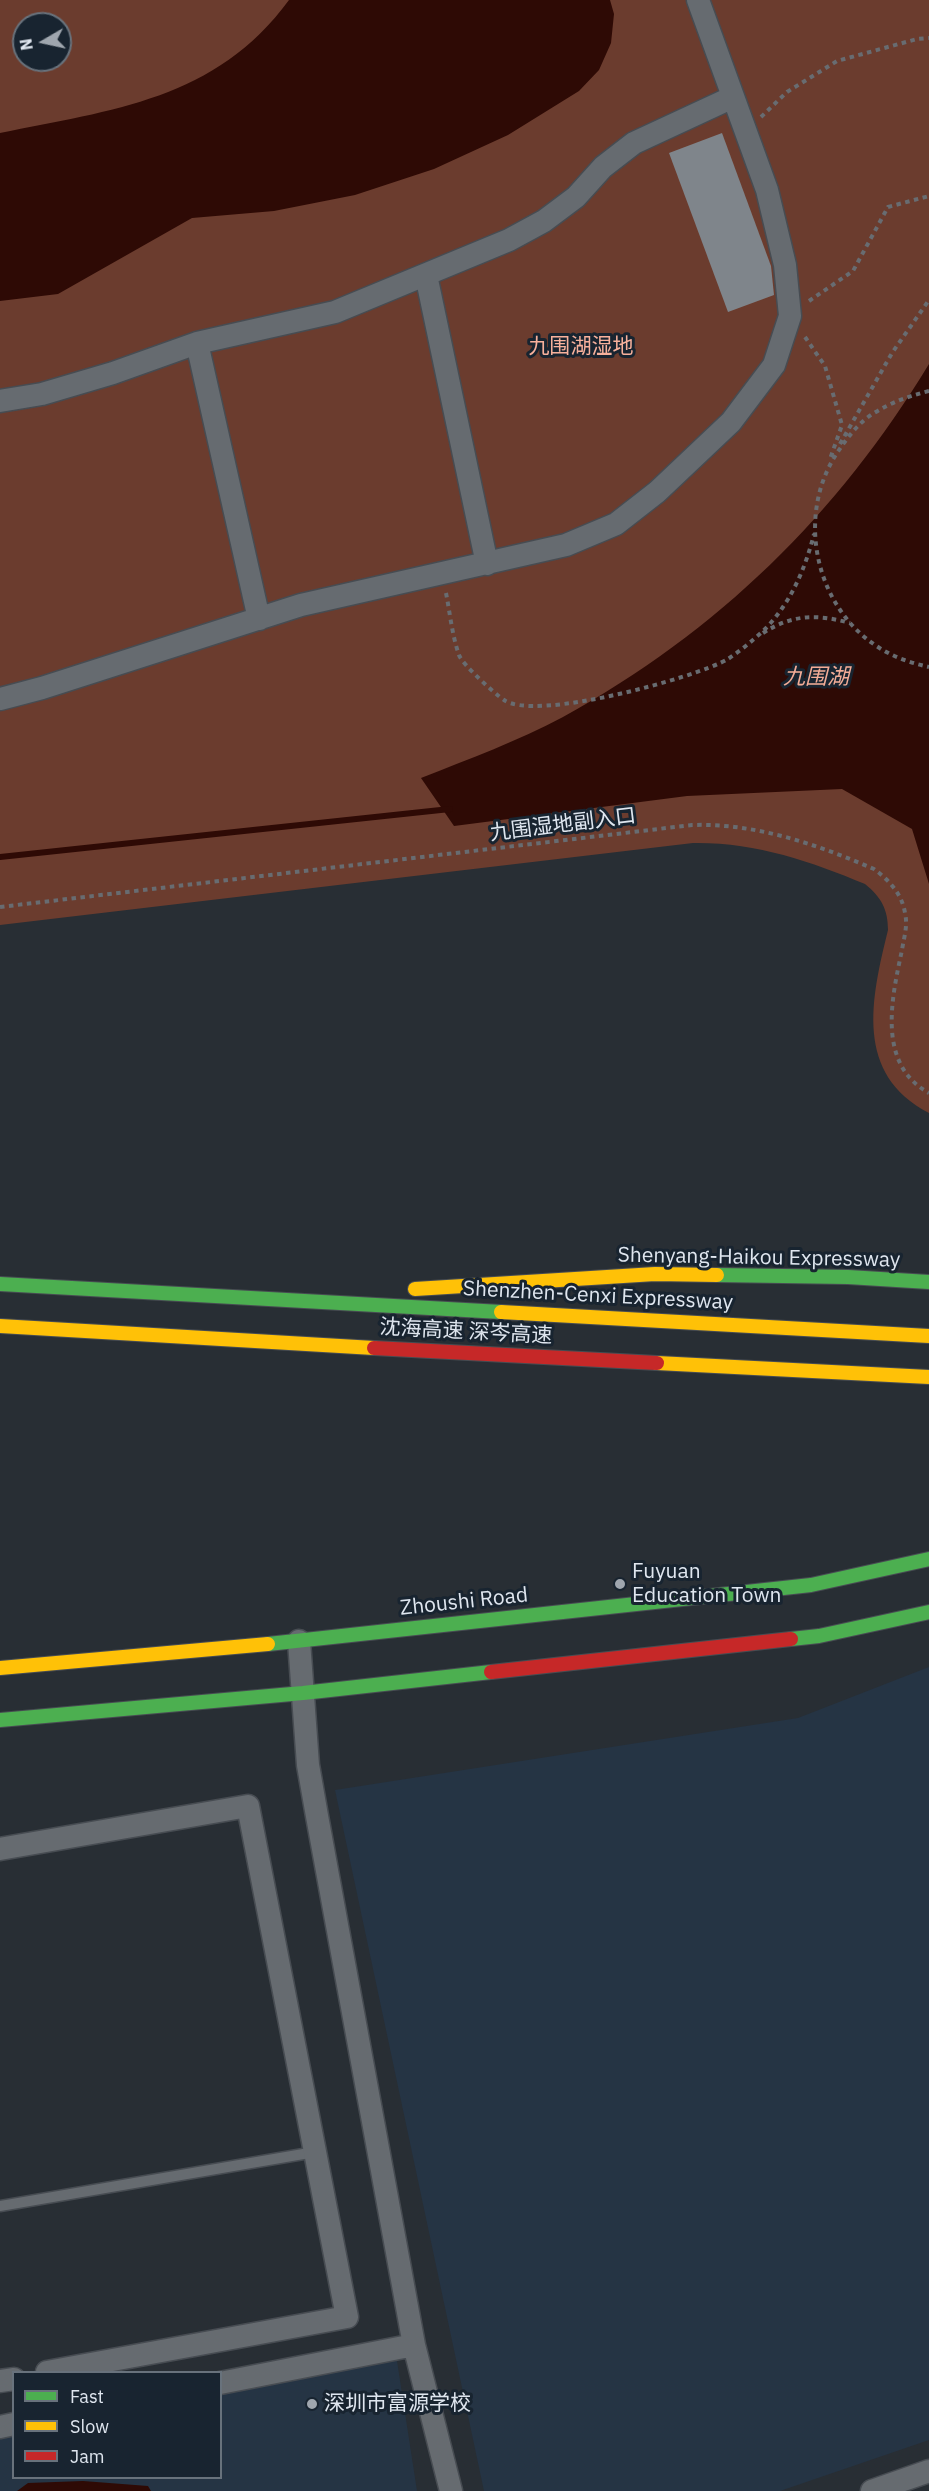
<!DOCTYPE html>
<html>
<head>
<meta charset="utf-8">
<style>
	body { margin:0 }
	#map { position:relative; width:929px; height:2491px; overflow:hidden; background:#282e34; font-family:"IBM Plex Sans",sans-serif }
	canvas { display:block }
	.legend { position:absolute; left:12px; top:2371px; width:210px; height:108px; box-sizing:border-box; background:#182430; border:2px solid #68727c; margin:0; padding:8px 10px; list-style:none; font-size:18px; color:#dfe6ef }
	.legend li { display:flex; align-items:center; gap:12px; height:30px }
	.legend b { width:30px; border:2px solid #68727c }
	.north { position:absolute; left:12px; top:12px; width:60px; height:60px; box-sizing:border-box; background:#182430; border:2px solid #68727c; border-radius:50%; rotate:261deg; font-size:16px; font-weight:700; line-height:24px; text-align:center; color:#dfe6ef }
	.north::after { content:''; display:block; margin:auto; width:21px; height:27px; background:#9fa6ae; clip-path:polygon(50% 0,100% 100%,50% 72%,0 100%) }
</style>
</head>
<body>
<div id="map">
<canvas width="929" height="2491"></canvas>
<ul class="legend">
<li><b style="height:8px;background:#4caf50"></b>Fast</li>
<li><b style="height:8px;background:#ffc107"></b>Slow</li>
<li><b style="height:8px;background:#c62828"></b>Jam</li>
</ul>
<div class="north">N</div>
</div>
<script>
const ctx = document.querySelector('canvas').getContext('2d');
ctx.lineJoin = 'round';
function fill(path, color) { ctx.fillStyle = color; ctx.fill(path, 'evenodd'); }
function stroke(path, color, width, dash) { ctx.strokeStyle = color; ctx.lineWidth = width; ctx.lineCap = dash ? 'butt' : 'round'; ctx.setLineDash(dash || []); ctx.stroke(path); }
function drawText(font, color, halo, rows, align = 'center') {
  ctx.font = font + ' "IBM Plex Sans","Noto Sans SC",sans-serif'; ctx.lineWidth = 6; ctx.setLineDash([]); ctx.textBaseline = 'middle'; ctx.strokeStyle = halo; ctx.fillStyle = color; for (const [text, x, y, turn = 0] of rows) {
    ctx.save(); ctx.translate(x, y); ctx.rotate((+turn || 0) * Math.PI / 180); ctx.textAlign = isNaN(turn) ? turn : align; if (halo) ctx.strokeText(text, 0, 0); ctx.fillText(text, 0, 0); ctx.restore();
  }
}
fill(new Path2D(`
	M929,1667V2440L780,2491H484L335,1790L798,1718Z
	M395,2348L417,2491H0V2427L13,2424L14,2478H220L221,2383Z`), '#253444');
fill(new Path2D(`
	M0,0H929V1113C854,1074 871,999 888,930C888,909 881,897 865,884C810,861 754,842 693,843L0,925ZM24,24H60V60H24Z`), '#6b3c2e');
fill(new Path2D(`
	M289,0H610L614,14L611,43L599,70L579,91L508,135L434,169L355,195L274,211L192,218L58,294L0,301V133C112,110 216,100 289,0Z
	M929,364V884L912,829L842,789L687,796L454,826L421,778C469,759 518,741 563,717C718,632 838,514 929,364Z
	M83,2481L148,2486L151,2491H17L28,2483Z`), '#2e0a05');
stroke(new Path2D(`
	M0,857L450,809`), '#2e0a05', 6);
fill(new Path2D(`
	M722,133L771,266L774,295L728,312L669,153Z`), '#7f858b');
const lane = new Path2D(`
	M0,2206L315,2152`);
const street = new Path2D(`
	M426,275L487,564
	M197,343L259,619
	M0,401L42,394L113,373L197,343L335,312L509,240L544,221L576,197L603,167L634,143L733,97
	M0,699L42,688L301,605L566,545L616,524L657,492L731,422L774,365L790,316L785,265L767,190L698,0
	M299,1641L308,1765L317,1816L414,2345L451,2491
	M0,1849L248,1806L347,2317L47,2372
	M0,2381L14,2379
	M220,2383L414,2345
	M0,2427L14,2424
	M872,2491L929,2471`);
const fast = new Path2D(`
	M717,1275L848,1277L929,1282
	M0,1284L501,1312
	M791,1639L819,1636L929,1612
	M268,1644L811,1585L929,1559
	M0,1720L303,1693L491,1672`);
const slow = new Path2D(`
	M415,1289L655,1274L717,1275
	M501,1312L929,1336
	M0,1326L374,1348
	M657,1363L929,1377
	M0,1668L268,1644`);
const jam = new Path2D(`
	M374,1348L657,1363
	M491,1672L791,1639`);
stroke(lane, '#474c52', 13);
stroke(street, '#474c52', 25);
stroke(fast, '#474c52', 16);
stroke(slow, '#474c52', 16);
stroke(jam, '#474c52', 16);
stroke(new Path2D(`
	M761,117L787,92L837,61L917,39L929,38
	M809,301L853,271L888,207L929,196
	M805,337L825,366L842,425L830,459
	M929,391C909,396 892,402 874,413C859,422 847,438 837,453C796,515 814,606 878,647C893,657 911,663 929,667
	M840,444L892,353L929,300
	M446,593C450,613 452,635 459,655C462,664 495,694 504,700C535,722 695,678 728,659C737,653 746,646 754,639C786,613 804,574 814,534
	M763,633C793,614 817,614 850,623
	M0,907L692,825C755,823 816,844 874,869C889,880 902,894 905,913C908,926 904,937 902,950C892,997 876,1064 929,1093`), '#686c71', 4, [4.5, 4.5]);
stroke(lane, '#666b70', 10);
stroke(street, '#666b70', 22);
stroke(fast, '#4caf50', 14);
stroke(slow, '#ffc107', 14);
stroke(jam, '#c62828', 14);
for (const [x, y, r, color] of [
	[620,1584,6,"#9fa6ae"],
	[312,2404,6,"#9fa6ae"]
]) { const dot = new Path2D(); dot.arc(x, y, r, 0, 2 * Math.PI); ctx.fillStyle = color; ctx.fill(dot); stroke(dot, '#182430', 2); }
drawText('21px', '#f8b19c', '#182430', [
	["九围湖湿地",581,347]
]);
drawText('21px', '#dfe6ef', '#182430', [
	["九围湿地副入口",563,825,-7],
	["Shenyang-Haikou Expressway",759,1258,1],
	["Shenzhen-Cenxi Expressway",598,1296,3],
	["沈海高速 深岑高速",466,1332,3],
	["Zhoushi Road",464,1602,-6]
]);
drawText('21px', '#dfe6ef', '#182430', [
	["Fuyuan",632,1572],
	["Education Town",632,1596],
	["深圳市富源学校",324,2404]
], 'left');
drawText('italic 22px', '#f3ac97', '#182430', [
	["九围湖",816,678]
]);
</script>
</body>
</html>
